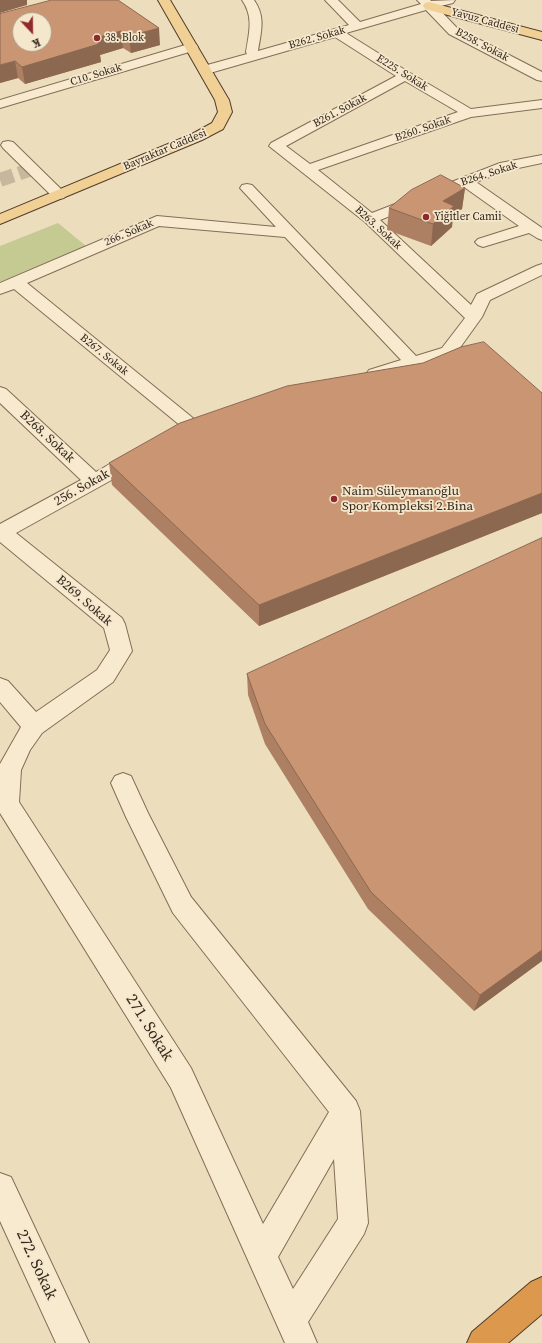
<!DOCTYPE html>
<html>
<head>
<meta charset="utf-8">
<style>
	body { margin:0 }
	#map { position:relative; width:542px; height:1343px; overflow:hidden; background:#ecddbd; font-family:"Source Serif 4",serif }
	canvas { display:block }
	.north { position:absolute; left:12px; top:12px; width:40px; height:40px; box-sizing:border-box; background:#f4e7cc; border:1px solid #a79a85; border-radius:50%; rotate:158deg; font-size:11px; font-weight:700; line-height:16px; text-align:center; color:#33261b }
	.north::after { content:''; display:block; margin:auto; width:14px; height:18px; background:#91282c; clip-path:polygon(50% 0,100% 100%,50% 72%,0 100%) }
</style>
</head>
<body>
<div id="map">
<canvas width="542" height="1343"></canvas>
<div class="north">K</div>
</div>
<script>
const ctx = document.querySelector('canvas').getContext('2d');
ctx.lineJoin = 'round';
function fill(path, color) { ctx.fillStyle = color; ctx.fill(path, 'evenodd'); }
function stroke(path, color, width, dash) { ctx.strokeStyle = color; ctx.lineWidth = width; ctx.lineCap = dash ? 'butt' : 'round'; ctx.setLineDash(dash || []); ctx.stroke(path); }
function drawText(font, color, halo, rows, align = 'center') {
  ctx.font = font + ' "Source Serif 4",serif'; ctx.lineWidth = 3.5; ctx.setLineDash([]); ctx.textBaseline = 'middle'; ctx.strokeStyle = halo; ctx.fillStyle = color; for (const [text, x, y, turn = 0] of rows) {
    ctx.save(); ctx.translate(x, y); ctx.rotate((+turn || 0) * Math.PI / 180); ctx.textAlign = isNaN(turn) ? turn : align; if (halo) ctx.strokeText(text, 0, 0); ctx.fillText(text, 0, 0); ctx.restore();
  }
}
fill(new Path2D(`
	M58,223L86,246L0,282V246Z`), '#c5c992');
stroke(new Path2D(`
	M0,180L32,169`), '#c7b89d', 14, [14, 6]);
const minor = new Path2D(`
	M242,0H254C266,17 261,32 258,51L349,25L325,0H338L360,22L421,4L417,0H430L431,1L455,0L453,3L437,7L457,28L542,72V81L537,80L449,34L426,10L346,33L410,73L471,109L542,100V108L471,117L318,170L372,213L500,163L542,155V163L509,170L476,182L542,228V240L537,238L529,233L483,247L478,245L475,242L478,239L519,226L464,187L380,220L471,305L477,294L536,266L542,264V275L490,300L482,317L454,356L418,366L405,372L375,379L369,378L366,374L369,370L401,360L285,237L159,226L27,283L199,423L202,427L199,431L193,433L187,431L14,289L0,294V283L157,216L276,227L240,188L242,185L247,184L252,185L416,356L442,348L465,318L365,222L269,146L271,143L396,76L335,37L210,73H200L199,70L200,67L247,54L246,52C249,33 254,17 242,0ZM405,81L458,112L310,164L286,146Z
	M192,43L196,44L198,47L196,50L0,108V100Z
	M8,141L13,142L64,192L66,195L64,198L59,199L54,198L3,148L1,145L3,142Z
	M0,387L6,389L96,472C110,465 128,449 144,454L146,458L144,462L16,533L122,618L125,624L132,651L113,682L42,733L30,750L21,770L19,802L191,1068L263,1224L329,1112L173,913L126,817L111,783L115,776L123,773L131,776L148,813L191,897L356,1101L360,1111L368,1223L364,1234L308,1322L317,1343H285L171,1088L0,813V764L21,727L0,702V678L8,681L36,712L97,670L110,650L104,628L0,542V524L81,480L0,403ZM334,1159L338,1219L293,1289L278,1257Z
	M0,1173L11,1177L89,1343H56L0,1221Z`);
const major = new Path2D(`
	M158,0H170L229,100L232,112L223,129L202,140L0,224V214L192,134L212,123L218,112L215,100Z
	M429,2L542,32V40L425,9L423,6L425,3Z`);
const highway = new Path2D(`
	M542,1277V1314L508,1343H467L472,1332L531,1282Z`);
stroke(minor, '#836d57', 2);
stroke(major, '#513c2b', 2);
stroke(highway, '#513c2b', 2);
fill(minor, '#f8eacf');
fill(major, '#f0d094');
fill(highway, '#dc994d');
fill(new Path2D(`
	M52,0L160,45L131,53L123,48L100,55L101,62L25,84L18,78L0,83Z
	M465,188L462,209L453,214L452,227L431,246L387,230L389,208Z
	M542,393V513L259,626L112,485L109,463Z
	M542,538V961L474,1011L368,909L265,744L248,695L247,674Z`), '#ae8063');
fill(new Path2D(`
	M0,0H28H27V5L0,13Z
	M159,28L160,45L131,53L129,36Z
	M121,31L123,48L100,55L101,62L25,84L22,67L92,39Z
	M15,61L18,78L0,83V65Z
	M465,188L462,209L453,214L452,227L431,246L433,224L443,201Z
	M542,493V513L259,626V605Z
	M542,950V961L474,1011L480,995Z`), '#8d6850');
const building = new Path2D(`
	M52,0H118L159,28L129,36L121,31L92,39L99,44L22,67L15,61L0,65V14ZM20,20H44V44H20Z
	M441,175L465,188L443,201L454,206L433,224L389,208L411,190Z
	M484,342L542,393V493L259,605L109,463L180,423L287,386L423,363L461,347Z
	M542,538V950L480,995L371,892L265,724L247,674Z`);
fill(building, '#ca9573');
stroke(building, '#8d6850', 1);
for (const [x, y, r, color] of [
	[97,38,4,"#91282c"],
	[426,217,4,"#91282c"],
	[334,499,4,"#91282c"]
]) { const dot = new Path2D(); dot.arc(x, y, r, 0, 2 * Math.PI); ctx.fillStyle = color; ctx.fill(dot); stroke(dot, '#f4e7cc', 1.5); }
drawText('11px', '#33261b', '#f4e7cc', [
	["Yavuz Caddesi",485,21,15],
	["B262. Sokak",317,38,-16],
	["B258. Sokak",482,45,28],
	["E225. Sokak",402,73,32],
	["C10. Sokak",96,75,-17],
	["B261. Sokak",340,111,-28],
	["B260. Sokak",423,129,-19],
	["Bayraktar Caddesi",165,150,-23],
	["B264. Sokak",489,174,-18],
	["B263. Sokak",378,228,42],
	["266. Sokak",129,233,-23],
	["B267. Sokak",104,355,39]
]);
drawText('11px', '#33261b', '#f4e7cc', [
	["38. Blok",105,38],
	["Yiğitler Camii",434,217]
], 'left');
drawText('13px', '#33261b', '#f4e7cc', [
	["B268. Sokak",47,437,43],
	["256. Sokak",82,488,-29],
	["B269. Sokak",84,601,41]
]);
drawText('13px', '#33261b', '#f4e7cc', [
	["Naim Süleymanoğlu",342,492],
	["Spor Kompleksi 2.Bina",342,507]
], 'left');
drawText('16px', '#33261b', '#f4e7cc', [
	["271. Sokak",149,1028,58],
	["272. Sokak",36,1265,65]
]);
</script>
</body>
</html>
